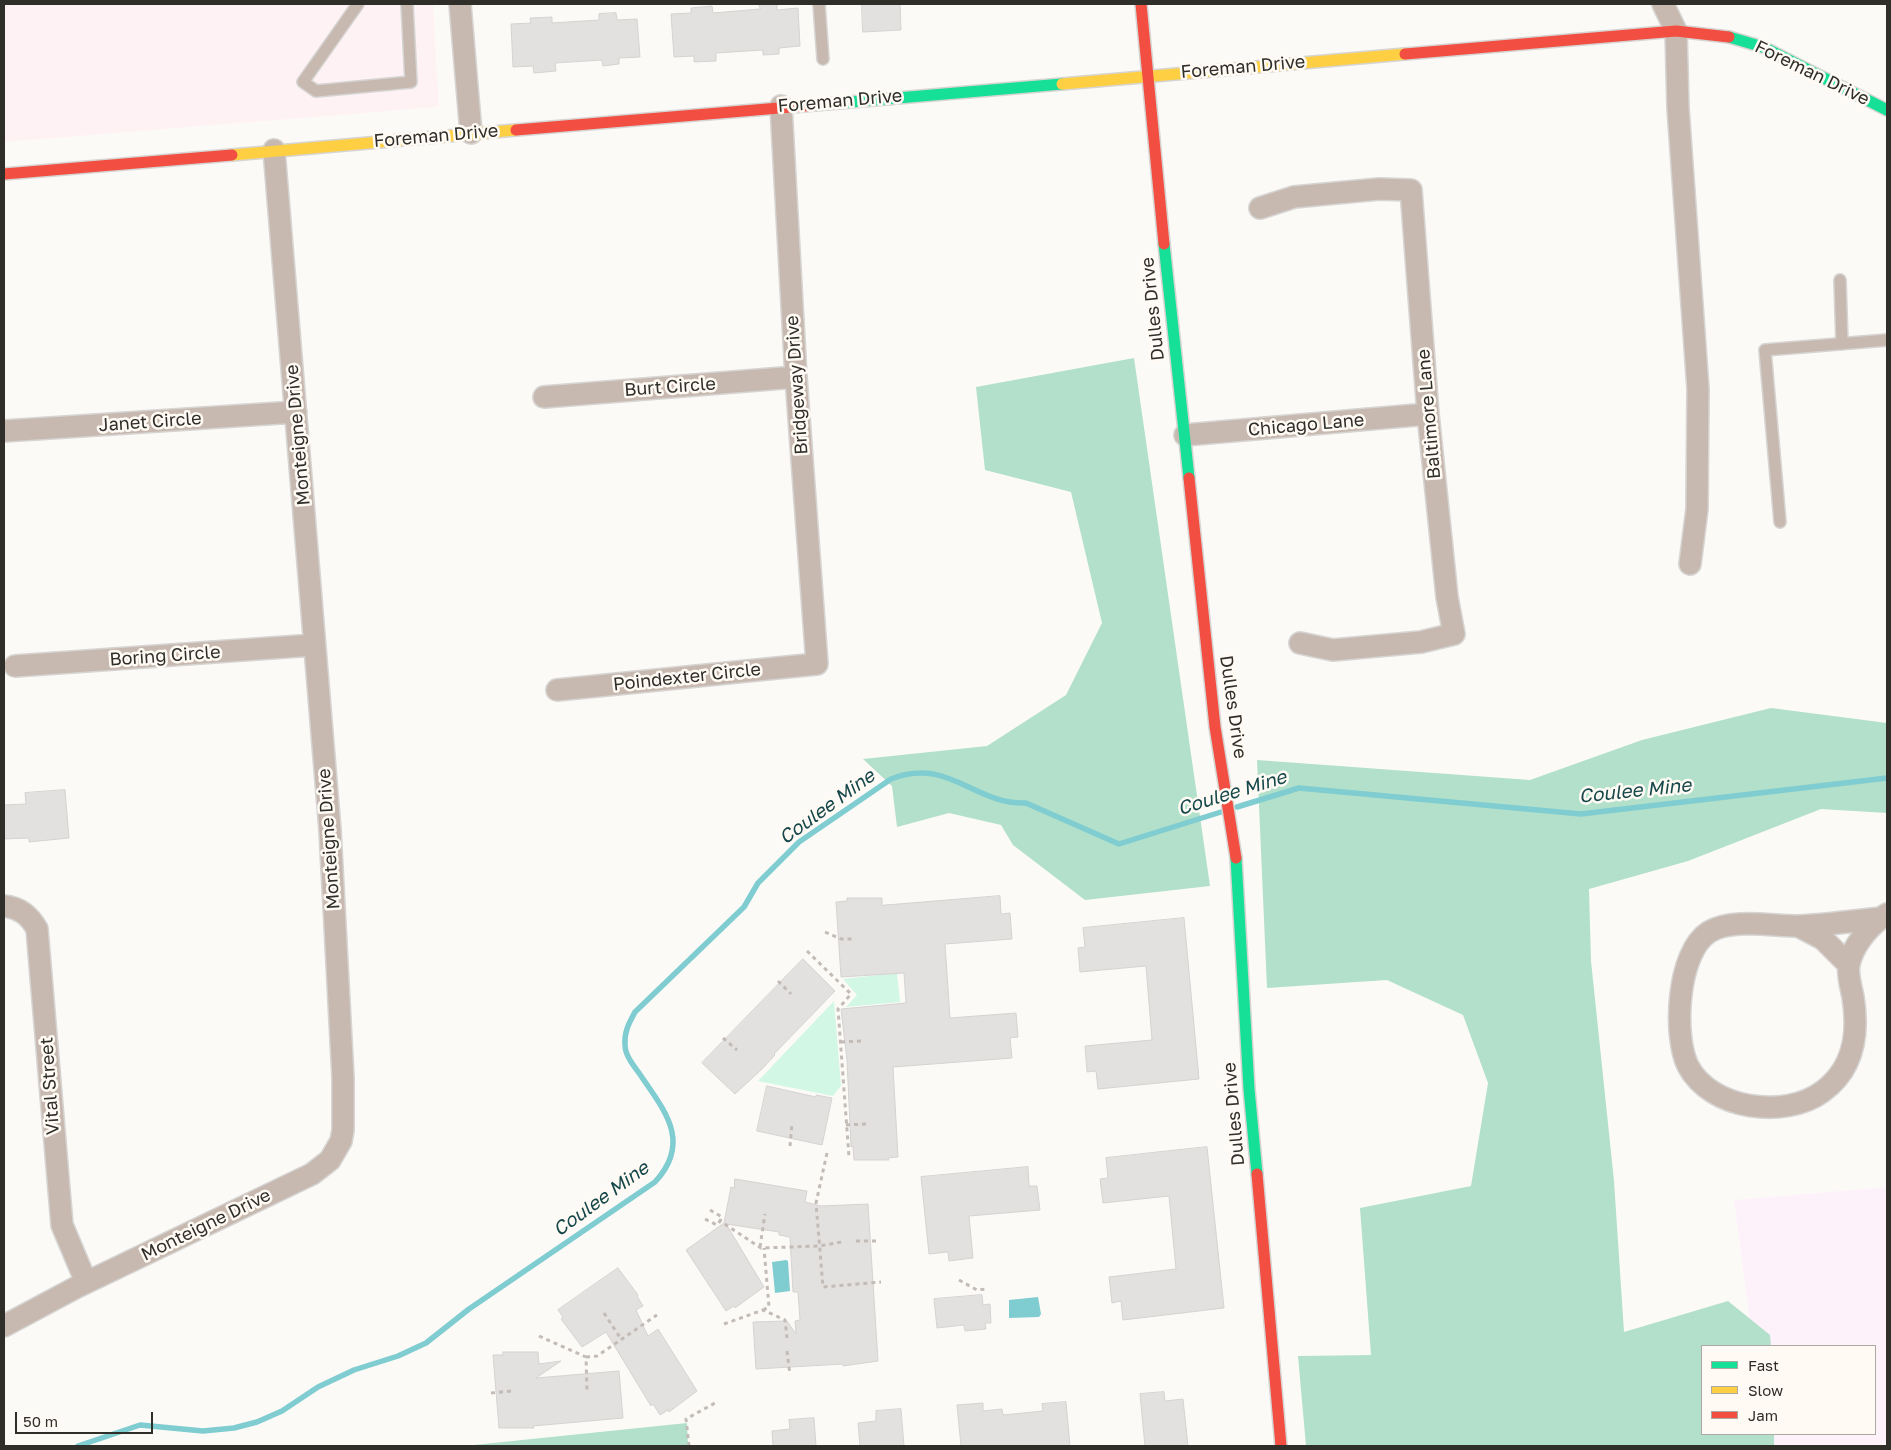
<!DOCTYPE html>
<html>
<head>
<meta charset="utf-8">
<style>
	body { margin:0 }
	#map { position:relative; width:1891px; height:1450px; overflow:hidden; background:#fcfaf7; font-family:"Golos Text",sans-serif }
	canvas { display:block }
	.frame { position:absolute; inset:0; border:5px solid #302e29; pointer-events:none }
	.legend { position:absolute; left:1701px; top:1345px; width:175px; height:90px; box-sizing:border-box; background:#fffbf4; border:1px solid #aca9a3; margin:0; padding:6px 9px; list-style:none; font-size:15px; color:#302e29 }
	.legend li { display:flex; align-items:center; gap:10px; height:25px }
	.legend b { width:25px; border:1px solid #aca9a3 }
	.scale { position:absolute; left:15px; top:1412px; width:138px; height:22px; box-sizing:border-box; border:2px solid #302e29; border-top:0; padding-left:6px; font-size:15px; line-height:18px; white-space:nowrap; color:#302e29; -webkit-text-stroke:4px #fffbf4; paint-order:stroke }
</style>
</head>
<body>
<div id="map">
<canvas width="1891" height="1450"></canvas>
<div class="frame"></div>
<ul class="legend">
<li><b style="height:6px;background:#16e098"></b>Fast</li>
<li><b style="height:6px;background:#ffcf43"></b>Slow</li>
<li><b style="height:6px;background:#f24e42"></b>Jam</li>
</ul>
<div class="scale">50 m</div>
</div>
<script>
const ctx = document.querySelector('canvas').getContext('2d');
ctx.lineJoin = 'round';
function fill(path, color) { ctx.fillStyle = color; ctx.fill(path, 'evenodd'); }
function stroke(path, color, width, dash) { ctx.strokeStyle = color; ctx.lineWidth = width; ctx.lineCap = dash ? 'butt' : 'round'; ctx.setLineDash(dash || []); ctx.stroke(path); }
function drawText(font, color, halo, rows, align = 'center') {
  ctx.font = font + ' "Golos Text",sans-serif'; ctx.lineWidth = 5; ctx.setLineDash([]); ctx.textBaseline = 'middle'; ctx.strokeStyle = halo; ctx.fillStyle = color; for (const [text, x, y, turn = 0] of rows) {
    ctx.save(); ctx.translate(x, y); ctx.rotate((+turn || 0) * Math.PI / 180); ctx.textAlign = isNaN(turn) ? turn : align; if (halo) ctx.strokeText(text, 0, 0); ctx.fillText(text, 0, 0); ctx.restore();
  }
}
fill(new Path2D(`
	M1887,1187V1446H1767L1765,1434H1875V1346H1753L1734,1200Z`), '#fdf2fa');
fill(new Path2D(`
	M4,4H433L439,107L4,142Z`), '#fef2f5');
fill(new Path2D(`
	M897,973L900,1002L846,1007L857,995L843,979Z
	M834,1001L841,1086L833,1096L758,1081Z`), '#d2f7e4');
fill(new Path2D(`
	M1134,358L1210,886L1085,900L1013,845L1001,825L949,813L897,827L892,786L863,759L987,746L1066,695L1102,623L1071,492L985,470L976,387Z
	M1771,708L1887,723V813L1821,809L1688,861L1589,889L1591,961L1614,1181L1624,1332L1728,1301L1770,1335L1771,1346H1702V1434H1774V1446H1306L1298,1356L1371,1355L1360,1208L1471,1186L1488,1083L1463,1015L1387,980L1267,988L1257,760L1530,780L1642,740Z
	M687,1423L688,1446H464Z`), '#b2e0ca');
fill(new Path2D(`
	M786,1260L788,1261L790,1291L775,1293L772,1262Z
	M1038,1297L1041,1314L1039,1317L1009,1318V1300Z`), '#7fccd1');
stroke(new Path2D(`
	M1237,807L1299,788L1581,814L1887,778
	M78,1446L140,1425L203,1431L234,1428L257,1422L282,1411L318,1387L354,1370L398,1356L426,1343L469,1309L655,1182C693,1141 663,1109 639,1073C633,1065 625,1055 625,1045C624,1032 629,1023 635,1012L744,907L758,883L799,842L891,779C948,756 974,805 1026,803L1119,844L1221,812`), '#7fccd1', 5.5);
const building = new Path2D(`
	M759,4H777V10L798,8L800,46L779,48V54L763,55V50L716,53V61L694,62V56L674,57L671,14L691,13V8L712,6L713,13L760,9Z
	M862,4H900L901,30L863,32Z
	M616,13L617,20L637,19L640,57L619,58V64L603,66L602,60L555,63L556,71L534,73L533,66L513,67L511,24L531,23L530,18L552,17V23L599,20V14Z
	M65,790L69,838L29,842V838L4,839V805L26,804L25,793Z
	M1000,896L1001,914L1010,913L1012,939L945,944L950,1018L1016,1013L1018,1037L1010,1038L1012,1058L893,1067L898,1157L888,1158L889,1160H854L853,1146L851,1147L847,1060L841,1009L906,1003L904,973L841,977L836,902L847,901V898H882V905Z
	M1184,918L1199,1079L1098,1089L1096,1071L1087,1072L1085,1046L1152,1040L1146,966L1080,972L1078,948L1085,947L1083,928Z
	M803,959L835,991L774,1054L775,1055L762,1069L735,1094L702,1063Z
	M767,1086L816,1097V1095L832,1098L822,1145L757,1131Z
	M1207,1147L1224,1308L1123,1320L1121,1301L1112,1303L1109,1277L1176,1269L1169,1196L1103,1203L1100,1179L1108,1178L1106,1158Z
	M1028,1167L1029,1186H1037L1040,1210L969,1216L973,1258L949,1261L948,1252L929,1254L921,1177Z
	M735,1179L807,1191L805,1202L821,1206L868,1204L878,1361L843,1366V1364L756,1369L753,1322L787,1321L796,1334L795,1321L800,1320L798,1292H793L790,1237L779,1235V1232L726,1224L764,1287L735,1308L734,1306L726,1311L686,1250L724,1223L731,1187L734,1188Z
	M618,1268L638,1295L637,1296L643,1306L636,1310L648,1336L658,1329L697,1391L669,1412L668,1410L660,1415L653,1404L651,1406L606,1332L582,1347L561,1319L563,1317L558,1310Z
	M982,1295L983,1305L990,1304L991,1323H985L986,1329L965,1331L964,1325L937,1328L934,1299Z
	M503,1352H538L539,1364L561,1361L536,1378L619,1371L623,1418L533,1426L534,1428H499L493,1355H503Z
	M1164,1392L1165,1401L1183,1399L1188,1446H1145L1140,1394Z
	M1066,1402L1070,1446H961L957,1405L983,1403V1411L1002,1409L1003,1415L1043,1411L1042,1404Z
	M901,1409L904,1446H860L858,1423L876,1421V1411Z
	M814,1418L816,1446H773L772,1431L790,1429L789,1420Z`);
fill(building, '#e3e0e0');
stroke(building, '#d5d2d2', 1);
const lane = new Path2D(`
	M358,4L303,82L316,91L411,82L407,4
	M819,4L823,59
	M1840,280L1842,344
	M1780,522L1765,350L1887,340`);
const street = new Path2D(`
	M460,4L471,133
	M1663,4L1676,31L1678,108L1698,389L1697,509L1690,564
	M1260,208L1294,197L1379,189L1411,190L1428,414L1447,597L1454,634L1421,642L1333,650L1300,643
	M544,397L796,377
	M4,431L296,412
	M1185,435L1428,414
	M15,666L314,645
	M557,690L817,664L796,377L781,106
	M4,906C20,908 29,915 37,929L62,1225L86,1282
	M1881,918C1867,929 1853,946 1849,964C1847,974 1851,987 1853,997C1859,1034 1854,1069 1822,1092C1785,1119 1711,1110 1688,1066C1673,1036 1677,952 1709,932C1731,918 1772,926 1798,926C1826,925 1853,921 1881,918L1887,914
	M1798,926L1823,939L1849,965
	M4,1326L77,1287L312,1174L330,1160L341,1141L343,1130V1078L330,830L274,150`);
const fast = new Path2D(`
	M1729,37L1763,47L1887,110
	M815,105L1062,84
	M1164,244L1189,478
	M1236,858L1249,1089L1257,1174`);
const slow = new Path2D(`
	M1062,84L1405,54
	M232,155L516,130`);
const jam = new Path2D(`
	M1141,4L1164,244
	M1405,54L1676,31L1729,37
	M516,130L815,105
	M4,174L232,155
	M1189,478L1215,727L1236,858
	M1257,1174L1281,1446`);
stroke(lane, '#d6d5d3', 14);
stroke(street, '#d6d5d3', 24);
stroke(fast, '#d6d5d3', 14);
stroke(slow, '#d6d5d3', 14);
stroke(jam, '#d6d5d3', 14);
stroke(new Path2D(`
	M825,932L841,939H854
	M807,951L851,994L838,1009L849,1157
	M778,981L791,994
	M723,1038L737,1050
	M841,1042L862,1041
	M846,1125L867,1124
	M790,1146L792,1123
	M827,1153L816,1203L823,1287L881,1282
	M710,1210L722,1217L720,1221L761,1248L819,1246L842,1242
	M705,1219L717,1225L720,1221
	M856,1241H879
	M760,1247L765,1214
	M959,1280L977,1290L986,1289
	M763,1310L769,1307L764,1248
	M604,1313L621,1339
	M724,1324L763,1310L785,1320L787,1338
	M539,1336L586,1357L587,1391
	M787,1351L790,1375
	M586,1357L597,1356L657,1315
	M491,1393L512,1391
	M689,1446L686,1419L715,1403`), '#c3bbb6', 3, [4, 4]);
stroke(lane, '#c7b9b0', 11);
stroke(street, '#c7b9b0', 21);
stroke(fast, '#16e098', 11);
stroke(slow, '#ffcf43', 11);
stroke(jam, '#f24e42', 11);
drawText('18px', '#302e29', '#fffbf4', [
	["Foreman Drive",1243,67,-5],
	["Foreman Drive",1812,73,26],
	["Foreman Drive",840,101,-5],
	["Foreman Drive",436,136,-5],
	["Dulles Drive",1153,309,-96],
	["Bridgeway Drive",797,385,-94],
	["Burt Circle",670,387,-4],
	["Baltimore Lane",1429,414,-95],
	["Janet Circle",150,422,-4],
	["Chicago Lane",1306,425,-5],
	["Monteigne Drive",298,435,-95],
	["Boring Circle",165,656,-4],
	["Poindexter Circle",687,677,-6],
	["Dulles Drive",1233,707,82],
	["Monteigne Drive",329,839,-94],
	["Vital Street",50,1086,-94],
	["Dulles Drive",1234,1114,-95],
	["Monteigne Drive",206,1225,-26]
]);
drawText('italic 19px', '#16474b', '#fffbf4', [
	["Coulee Mine",1635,791,-6],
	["Coulee Mine",1232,793,-17],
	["Coulee Mine",827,807,-36],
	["Coulee Mine",601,1199,-36]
]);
</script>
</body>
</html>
